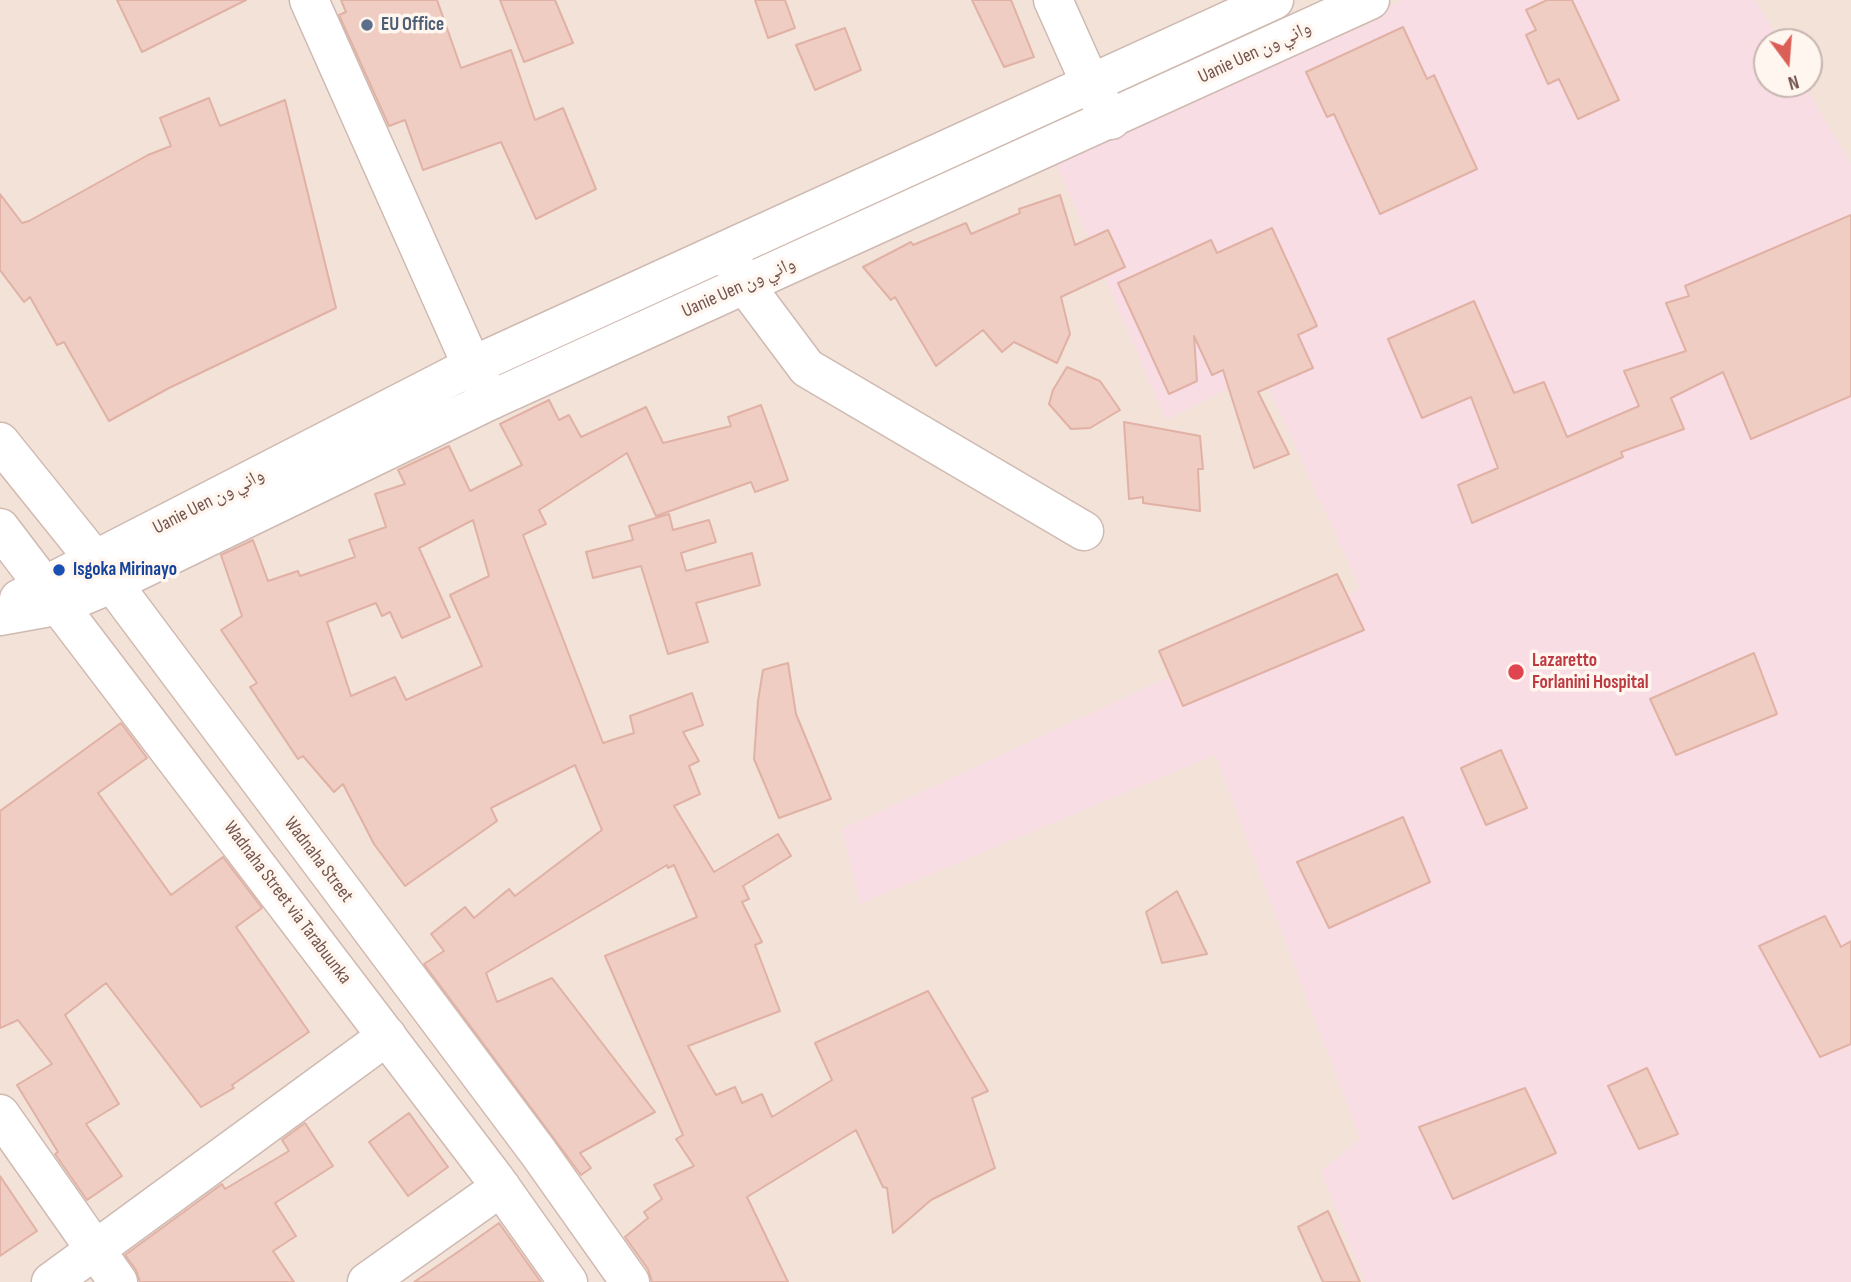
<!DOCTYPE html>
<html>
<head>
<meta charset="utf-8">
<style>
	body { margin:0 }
	#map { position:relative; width:1851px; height:1282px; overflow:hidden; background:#fbf1e9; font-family:"Sofia Sans Condensed",sans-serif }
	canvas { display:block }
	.north { position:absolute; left:1753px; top:28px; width:70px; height:70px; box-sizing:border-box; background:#fef6ef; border:2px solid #c7b6af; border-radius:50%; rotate:164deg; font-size:19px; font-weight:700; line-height:28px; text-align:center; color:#74554e }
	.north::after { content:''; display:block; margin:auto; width:24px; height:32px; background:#dc5f57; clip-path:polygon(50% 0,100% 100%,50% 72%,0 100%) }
</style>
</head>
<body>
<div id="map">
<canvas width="1851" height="1282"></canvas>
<div class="north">N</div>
</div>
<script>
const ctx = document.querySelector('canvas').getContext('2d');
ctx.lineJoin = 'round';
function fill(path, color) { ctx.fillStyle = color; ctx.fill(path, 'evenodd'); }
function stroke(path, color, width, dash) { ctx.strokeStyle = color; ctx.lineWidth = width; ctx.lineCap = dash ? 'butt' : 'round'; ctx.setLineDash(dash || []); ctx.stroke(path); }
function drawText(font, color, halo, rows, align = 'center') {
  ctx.font = font + ' "Sofia Sans Condensed","Noto Naskh Arabic",sans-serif'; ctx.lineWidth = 7; ctx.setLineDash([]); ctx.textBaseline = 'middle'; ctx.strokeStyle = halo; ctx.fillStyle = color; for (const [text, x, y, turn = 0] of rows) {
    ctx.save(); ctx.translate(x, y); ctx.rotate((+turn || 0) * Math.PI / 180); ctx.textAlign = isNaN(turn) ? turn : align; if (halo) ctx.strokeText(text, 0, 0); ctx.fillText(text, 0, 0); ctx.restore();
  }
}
fill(new Path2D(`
	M0,0H1851V1282H0ZM1767,42H1809V84H1767Z`), '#f2e2d8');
fill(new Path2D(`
	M1403,0H1755L1780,42H1767V84H1804L1851,164V1282H1365L1321,1171L1360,1139L1215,755L860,904L842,829L1360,588L1261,372L1166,420L1055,161Z`), '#f8dde4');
const building = new Path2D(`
	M117,0H246L142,52Z
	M341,0H437L461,68L511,50L535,120L563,108L596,189L536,219L501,142L423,170L405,120L389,126L339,15L346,12Z
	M500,0H555L573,43L524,62Z
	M755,0H785L795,28L768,38Z
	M972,0H1011L1034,57L1004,67Z
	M1547,0H1572L1619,100L1578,119L1559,79L1548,84L1526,35L1536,30L1526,10Z
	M1403,27L1427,79L1434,75L1477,169L1380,214L1334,114L1327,117L1306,72Z
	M845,28L861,70L815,90L796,45Z
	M209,98L220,126L285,100L336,308L169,388L109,421L64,342L57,345L30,297L24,302L0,270V194L22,223L29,221L148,155L171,146L160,118Z
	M1060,195L1075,245L1108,230L1125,267L1061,297L1070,334L1057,363L1014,342L1002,352L983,330L936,366L895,297L891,300L863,267L911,242L913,245L966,223L971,234L1020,213L1019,209Z
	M1851,215V396L1751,439L1723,372L1671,398L1684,429L1621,452L1623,457L1472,523L1458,485L1498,468L1471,397L1422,418L1388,339L1474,301L1514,393L1544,382L1567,437L1639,406L1624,371L1686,351L1666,303L1689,296L1685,286Z
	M1272,228L1317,326L1298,335L1313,368L1258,392L1289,454L1254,468L1223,370L1212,375L1194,336L1197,381L1169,394L1118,283L1211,240L1217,253Z
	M1067,367L1100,381L1120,410L1090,428L1071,429L1049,404L1053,390Z
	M549,400L559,420L569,415L581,437L646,407L663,443L731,426L728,417L761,405L788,480L755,492L751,482L656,516L627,453L539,510L546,524L523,535L603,743L634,733L630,716L692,693L703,725L683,732L699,761L689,766L700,794L674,806L714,872L778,834L791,856L743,886L749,899L742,902L762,942L755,945L780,1011L688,1046L716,1095L735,1087L742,1103L762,1094L772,1117L832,1080L815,1043L928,991L988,1091L972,1098L995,1168L931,1200L893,1233L887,1188L883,1187L856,1130L747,1197L788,1282H652L648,1269L625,1237L648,1218L644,1212L662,1199L654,1185L694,1166L676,1139L683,1135L605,956L697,917L674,865L668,868L667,865L486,973L497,1002L552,978L655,1112L580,1153L591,1168L581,1175L424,964L444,951L431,934L465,907L474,918L509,889L515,896L602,830L575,765L491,808L497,821L405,886L374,844L343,784L334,792L303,756L298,759L250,687L257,683L221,630L242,616L221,555L253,540L268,581L298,571L300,576L355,557L349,540L386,527L375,494L405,484L398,470L449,446L470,491L522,465L500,424ZM473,520L489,576L450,595L482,666L406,700L395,677L351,696L327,622L376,603L382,616L390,612L402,638L450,617L419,548Z
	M1124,422L1200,436L1203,469H1198L1200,511L1143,503V497L1129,499Z
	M669,514L673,530L709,520L716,542L681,553L686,571L752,553L760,585L696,603L708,642L668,654L641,566L593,578L586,552L633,540L629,526Z
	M1337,574L1364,630L1183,706L1159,651Z
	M1754,653L1777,714L1676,755L1650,699Z
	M788,663L796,714L831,799L779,818L754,759L758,701L763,670Z
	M121,723L147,758L98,793L171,895L223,857L262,908L236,927L309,1032L232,1085L234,1088L201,1107L106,983L65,1015L119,1104L86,1124L122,1176L87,1200L55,1154L58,1152L17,1085L52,1064L18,1020L0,1028V811Z
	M1501,750L1527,808L1486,825L1461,768Z
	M1403,817L1430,882L1329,928L1297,862Z
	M1177,891L1207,954L1162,963L1146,912Z
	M1825,916L1841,947L1851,941V1044L1820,1057L1759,946Z
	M1647,1068L1678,1134L1639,1149L1608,1086Z
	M1525,1088L1556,1153L1453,1199L1419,1127Z
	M409,1113L448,1167L408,1196L369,1142Z
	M305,1123L333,1166L275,1203L296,1236L273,1251L294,1282H140L136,1270L125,1255L222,1184L225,1189L289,1151L282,1140Z
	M0,1176L37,1231L0,1256Z
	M1328,1211L1360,1282H1323L1298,1227Z
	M499,1223L541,1282H414L468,1245Z`);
fill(building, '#efcdc2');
stroke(building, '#e0b1a4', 2);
const minor = new Path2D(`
	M309,0L472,366L491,400
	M1053,0L1091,85L1111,120
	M730,258L745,285L807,368L1084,531
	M0,1114L118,1282
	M51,1282L387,1036
	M367,1282L501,1187`);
const tertiary = new Path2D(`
	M19,599L472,366L1274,0
	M0,616L61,605L111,584L491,400L1370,0`);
const secondary = new Path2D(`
	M0,442L95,560L538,1152L630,1282
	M0,528L495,1179L568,1282`);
stroke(minor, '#cfbab2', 41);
stroke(tertiary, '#cfbab2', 41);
stroke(secondary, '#d1b9b0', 41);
stroke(minor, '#fff', 38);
stroke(tertiary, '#fff', 38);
stroke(secondary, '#fff', 38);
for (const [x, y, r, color] of [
	[367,25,7,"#5c6f8a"],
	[59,570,7,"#1a4fb4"],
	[1516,672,9,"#e0444e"]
]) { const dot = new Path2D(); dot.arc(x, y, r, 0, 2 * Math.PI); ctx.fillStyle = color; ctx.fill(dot); stroke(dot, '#fef6ef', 2.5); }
drawText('bold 19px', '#4e5e75', '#fef6ef', [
	["EU Office",381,25]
], 'left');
drawText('19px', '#74554e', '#fef6ef', [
	["Uanie Uen واني ون",1255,53,-25],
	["Uanie Uen واني ون",739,288,-24],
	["Uanie Uen واني ون",209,502,-27],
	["Wadnaha Street",318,860,53],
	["Wadnaha Street via Tarabuunka",287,903,53]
]);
drawText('bold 19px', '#164399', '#fef6ef', [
	["Isgoka Mirinayo",73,570]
], 'left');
drawText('bold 19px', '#be3a42', '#fef6ef', [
	["Lazaretto",1532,661],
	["Forlanini Hospital",1532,683]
], 'left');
</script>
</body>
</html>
